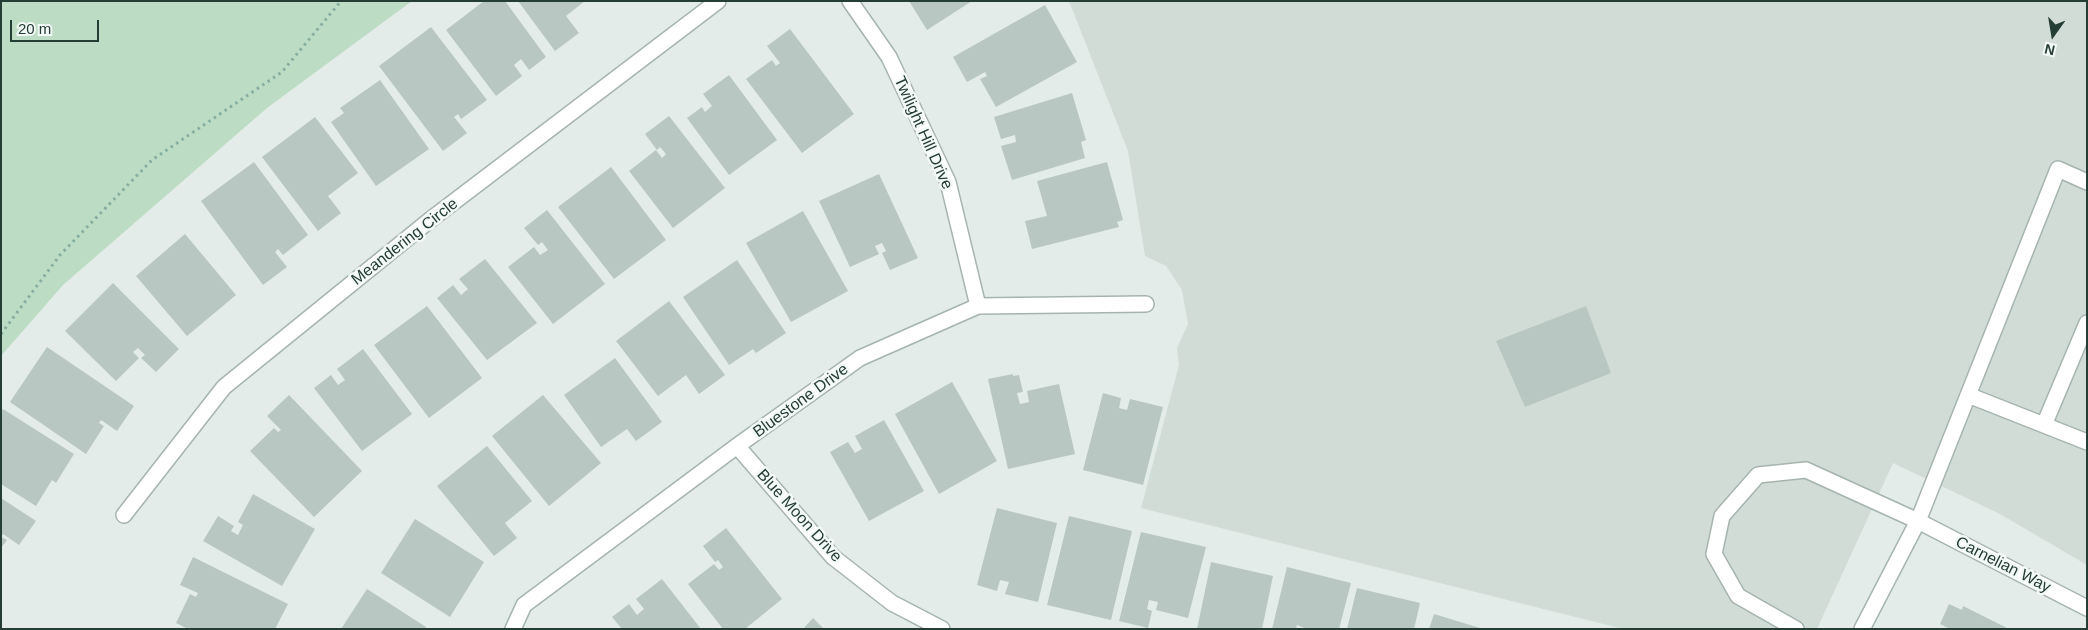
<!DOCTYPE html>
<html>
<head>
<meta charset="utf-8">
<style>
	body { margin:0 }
	#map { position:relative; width:2088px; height:630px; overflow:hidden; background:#e3ece8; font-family:Helvetica,sans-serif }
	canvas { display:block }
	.frame { position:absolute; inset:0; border:2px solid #243d35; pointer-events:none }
	.north { position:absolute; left:2028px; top:10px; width:50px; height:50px; -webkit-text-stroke:4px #f3f9f6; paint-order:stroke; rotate:193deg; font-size:14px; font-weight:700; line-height:20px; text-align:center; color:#243d35 }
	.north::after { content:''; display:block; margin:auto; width:18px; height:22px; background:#243d35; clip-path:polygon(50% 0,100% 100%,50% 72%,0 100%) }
	.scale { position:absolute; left:10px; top:20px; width:89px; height:22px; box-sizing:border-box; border:2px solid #243d35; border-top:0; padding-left:6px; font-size:15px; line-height:18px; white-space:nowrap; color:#243d35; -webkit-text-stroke:4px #f3f9f6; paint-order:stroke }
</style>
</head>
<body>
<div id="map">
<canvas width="2088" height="630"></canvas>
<div class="frame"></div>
<div class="north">N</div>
<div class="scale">20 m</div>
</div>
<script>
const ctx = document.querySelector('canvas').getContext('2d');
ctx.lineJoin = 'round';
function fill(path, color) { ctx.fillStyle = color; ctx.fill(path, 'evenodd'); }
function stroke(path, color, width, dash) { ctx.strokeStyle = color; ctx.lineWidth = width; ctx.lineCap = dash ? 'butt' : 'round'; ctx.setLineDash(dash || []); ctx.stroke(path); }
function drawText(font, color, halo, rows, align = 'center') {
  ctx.font = font + ' Helvetica,sans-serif'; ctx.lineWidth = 5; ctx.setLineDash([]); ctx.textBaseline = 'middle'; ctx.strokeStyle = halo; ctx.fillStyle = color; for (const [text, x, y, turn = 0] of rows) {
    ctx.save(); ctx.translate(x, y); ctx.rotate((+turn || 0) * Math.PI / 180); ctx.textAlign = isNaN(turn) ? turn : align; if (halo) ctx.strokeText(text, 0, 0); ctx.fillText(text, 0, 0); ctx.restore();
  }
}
fill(new Path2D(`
	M1069,1H2087V565L2000,514L1893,463L1817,629H1623L1141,508L1179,365L1177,348L1188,324L1182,290L1166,266L1145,256L1128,151Z`), '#d1dcd7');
fill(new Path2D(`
	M1,1H412L267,108L63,285L1,356Z`), '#bddcc4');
fill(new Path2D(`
	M484,1H505L546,57L529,70L521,59L514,65L522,76L496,96L446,30Z
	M518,1H585L566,16L579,33L555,51Z
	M909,1H972L927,30Z
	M1045,5L1077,62L996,107L980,79L987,76L985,72L967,82L953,57Z
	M431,27L487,100L461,119L458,114L454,117L467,133L443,151L379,66Z
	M790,29L854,114L802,153L746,79L772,60L776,66L780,63L767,46Z
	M729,75L777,140L729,175L687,118L702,107L705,112L712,106L703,94Z
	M380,80L429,149L376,186L331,122L344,113L340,108Z
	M1072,93L1086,140L1081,142L1085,158L1012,180L1001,146L1016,142L1015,135L1001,139L994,117Z
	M669,116L725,188L673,228L629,171L656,150L662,158L666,154L660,147L657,150L645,134Z
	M315,117L358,173L328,196L341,213L318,231L262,157Z
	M254,162L308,235L283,255L278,249L275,252L287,267L263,285L201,201Z
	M1107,162L1123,220L1117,222L1119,227L1032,249L1025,221L1047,216L1037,181Z
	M611,167L666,240L614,279L558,207Z
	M879,174L918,258L890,270L882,253L886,251L882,243L875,246L879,254L850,267L819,201Z
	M547,210L605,284L553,324L508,267L534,247L540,255L548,250L542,242L538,245L524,228Z
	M803,211L848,291L791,322L746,243Z
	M185,234L236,295L187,336L136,276Z
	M485,259L537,323L487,360L437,298L453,285L461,295L468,289L459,279Z
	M737,260L786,333L756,353L753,349L729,365L683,297Z
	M113,283L179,349L156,372L141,358L145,355L138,348L133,352L139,358L116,381L65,331Z
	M669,301L725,375L699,394L686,375L658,396L616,341Z
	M427,306L482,378L429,418L374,345Z
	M1586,306L1611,373L1525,407L1496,341Z
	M47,347L134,406L117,431L101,420L99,423L104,426L86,454L10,402Z
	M363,349L412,414L362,451L314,388L331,375L338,385L345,380L337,369Z
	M615,358L662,422L636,441L627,429L601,447L564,395Z
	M1013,374V376L1019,375L1023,392L1017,393L1020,404L1029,402L1027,391L1059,384L1075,454L1008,469L988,379Z
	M952,382L997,461L939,494L895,414Z
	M1103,393L1121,398L1119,408L1127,410L1130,399L1163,407L1143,485L1083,470Z
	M289,395L362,471L314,517L250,451L274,428L278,432L281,430L267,416Z
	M543,395L601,463L549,506L492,436Z
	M3,409L74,454L56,483L52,480L36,506L1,484V413Z
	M884,420L924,491L869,521L830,452L848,442L855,453L862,449L855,436Z
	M487,446L532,501L505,523L517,538L494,556L437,486Z
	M253,494L315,529L282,586L203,541L218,516L234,526L231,531L238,535L243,525L238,522Z
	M1,498L36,521L19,545L3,534L1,537L7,540L1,548Z
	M997,508L1057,523L1038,602L1005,594L1009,582L1000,580L997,591L977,585Z
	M1069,516L1132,531L1111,620L1047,605Z
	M415,519L484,562L450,617L381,573Z
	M726,528L782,599L745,629H723L688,584L714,564L719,570L723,567L718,560L715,562L703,546Z
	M1141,532L1206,547L1188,618L1156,610L1158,602L1149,600L1147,609L1152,611L1148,628L1119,621Z
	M193,557L288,604L275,629H188L176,623L190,594L196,597L198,593L180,585Z
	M1211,562L1273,576L1262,629H1197Z
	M1287,567L1351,583L1339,629H1307L1297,625L1296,629H1272Z
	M662,579L701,629H622L612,617L629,604L637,615L644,609L636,599Z
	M1357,588L1420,603L1414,629H1347Z
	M367,589L426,627L425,629H341Z
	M1949,604L1962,610L1963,606L2009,629H1950L1940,624Z
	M1434,614L1480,628V629H1429Z
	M813,618L824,629H803Z`), '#b8c7c1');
const service = new Path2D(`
	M1968,395L2087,442
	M2044,425L2087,323
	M1796,629L1738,596L1714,554L1722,516L1758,475L1806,470L1918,521L2058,169L2087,182`);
const minor = new Path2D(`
	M850,1L889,57L948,182L978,306
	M737,446L833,557L892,603L942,629
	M124,515L224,387L430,220L718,1
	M513,629L524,605L737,446L860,358L978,306L1146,304
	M1862,629L1918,521L2087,608`);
stroke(service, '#a6b4af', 18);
stroke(minor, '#a6b4af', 18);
stroke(new Path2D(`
	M1,334L60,255L152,160L282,72L341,1`), '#85aea0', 3, [2.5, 4]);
stroke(service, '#fff', 15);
stroke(minor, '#fff', 15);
drawText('16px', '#243d35', '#f3f9f6', [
	["Twilight Hill Drive",923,133,66],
	["Meandering Circle",405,242,-38],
	["Bluestone Drive",801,401,-36],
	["Blue Moon Drive",799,516,48],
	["Carnelian Way",2003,565,27]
]);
</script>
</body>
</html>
